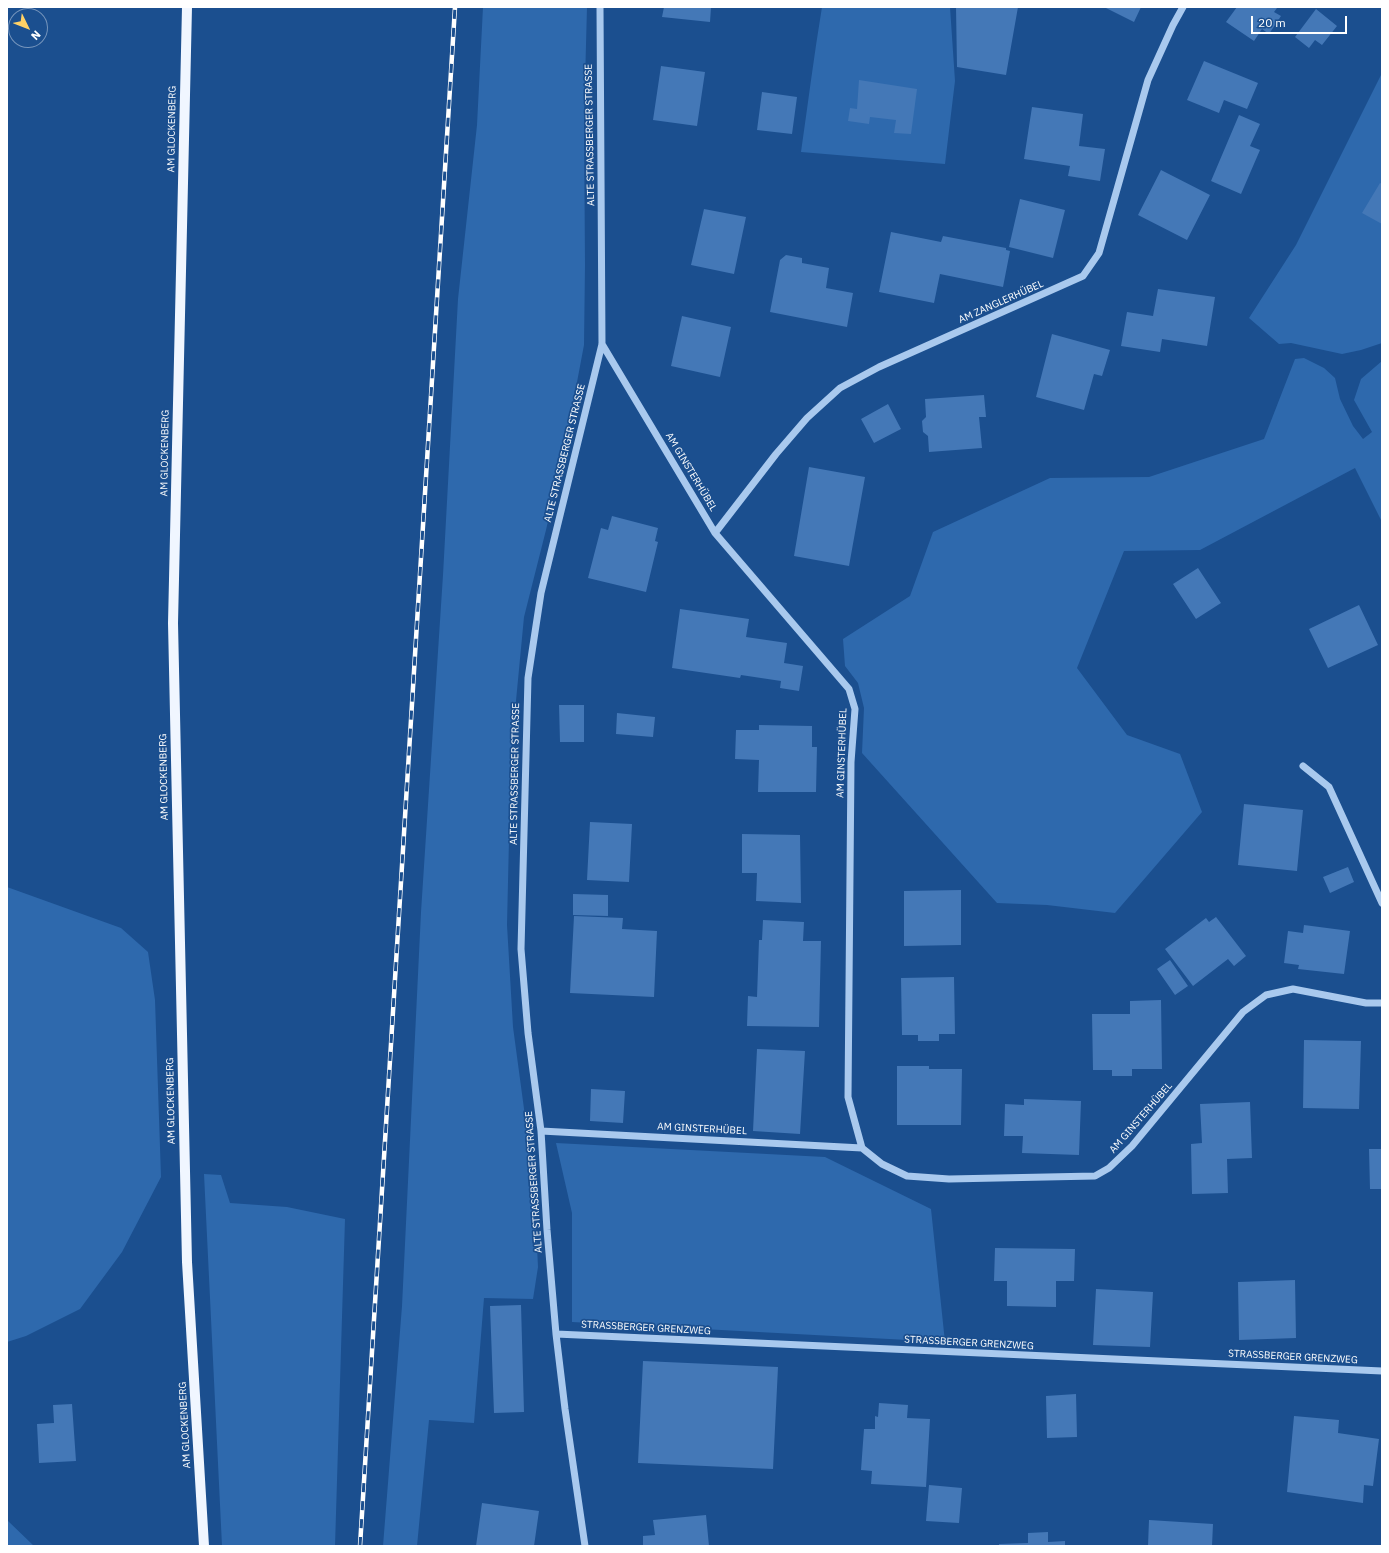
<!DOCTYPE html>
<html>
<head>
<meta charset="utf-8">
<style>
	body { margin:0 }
	#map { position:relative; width:1389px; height:1553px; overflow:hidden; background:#1b4f8f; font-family:"IBM Plex Sans",sans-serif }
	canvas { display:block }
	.frame { position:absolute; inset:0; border:8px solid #fff; pointer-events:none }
	.north { position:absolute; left:8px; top:8px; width:40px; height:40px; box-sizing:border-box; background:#1b4f8f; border:1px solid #7695bc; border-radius:50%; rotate:133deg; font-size:11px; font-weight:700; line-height:16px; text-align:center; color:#fff }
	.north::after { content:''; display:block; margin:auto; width:14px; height:18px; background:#ffd166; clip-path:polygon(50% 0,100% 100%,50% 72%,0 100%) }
	.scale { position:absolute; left:1251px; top:16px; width:96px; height:18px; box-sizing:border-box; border:2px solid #fff; border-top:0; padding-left:5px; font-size:12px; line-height:14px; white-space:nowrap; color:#fff; -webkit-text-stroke:3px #1b4f8f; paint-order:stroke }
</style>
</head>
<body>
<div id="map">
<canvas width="1389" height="1553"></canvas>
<div class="frame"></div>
<div class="north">N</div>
<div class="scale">20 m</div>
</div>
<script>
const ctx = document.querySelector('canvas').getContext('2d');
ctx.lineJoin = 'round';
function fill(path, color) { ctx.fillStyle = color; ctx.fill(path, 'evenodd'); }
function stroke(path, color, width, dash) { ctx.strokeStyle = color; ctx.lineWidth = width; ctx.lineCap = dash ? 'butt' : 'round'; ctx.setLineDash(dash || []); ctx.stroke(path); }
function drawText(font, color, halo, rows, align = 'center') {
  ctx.font = font + ' "IBM Plex Sans",sans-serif'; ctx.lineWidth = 3.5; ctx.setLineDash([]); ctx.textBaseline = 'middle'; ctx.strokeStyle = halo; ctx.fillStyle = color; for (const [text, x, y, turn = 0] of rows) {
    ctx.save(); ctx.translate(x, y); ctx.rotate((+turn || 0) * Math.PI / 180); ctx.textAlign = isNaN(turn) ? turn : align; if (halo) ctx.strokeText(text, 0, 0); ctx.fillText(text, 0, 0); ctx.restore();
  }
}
fill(new Path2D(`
	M483,7H587L584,120L585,265L584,345L564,451L546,530L524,617L511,753L507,925L513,1027L534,1183L538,1267L533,1299L484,1298L474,1423L429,1420L417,1546H383L402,1306L421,912L443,575L458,299L477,125Z
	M822,7H950L955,81L945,164L801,152C808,103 814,55 822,7Z
	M1382,73V343L1361,350L1342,354L1291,343L1279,344L1249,318L1296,245Z
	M1304,358L1324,368L1335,378L1340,399L1353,426L1363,439L1372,432L1354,400L1361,379L1382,361V522L1355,468L1200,550L1124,551L1077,668L1127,735L1180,754L1202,812L1115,913L1047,905L997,903L862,753L864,708L858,683L845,666L843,639L910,596L933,532L1050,478L1149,477L1264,439L1295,359Z
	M7,887L121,928L148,952L155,1000L161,1177L122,1252L80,1309L26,1336L7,1342Z
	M556,1143L825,1157L931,1209L945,1342L572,1322V1213Z
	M204,1174L221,1175L230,1203L287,1207L345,1219L335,1546H222Z
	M7,1520L34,1546H7Z`), '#2e69ad');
fill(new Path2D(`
	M664,7H711L710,22L662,17Z
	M956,7H1018L1006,75L957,67Z
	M1104,7H1141L1134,22Z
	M1237,7H1275L1277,8L1274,12L1281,16L1269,34L1262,29L1254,41L1226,22Z
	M1316,9L1337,26L1322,45L1315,40L1309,48L1295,37Z
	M1204,61L1258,83L1247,109L1224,100L1219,113L1187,100Z
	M661,66L705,72L697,126L653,120Z
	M859,80L917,89L911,134L894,133L896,120L870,117L869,124L848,121L850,108L857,109Z
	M762,92L797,97L792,134L757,130Z
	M1032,107L1083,114L1079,146L1105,149L1100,181L1068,176L1070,166L1024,159Z
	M1239,115L1260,124L1250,146L1260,150L1241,194L1211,181Z
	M1161,170L1210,195L1187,240L1138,215Z
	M1380,183L1382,184V224L1362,213Z
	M1020,199L1065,210L1053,258L1009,247Z
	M704,209L746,217L734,274L691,265Z
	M891,232L941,242L943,236L1006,248V250L1010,251L1003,287L940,274L934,303L879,292Z
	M786,255L802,258V263L829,268L826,288L853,293L847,327L770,312L780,260Z
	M1158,289L1215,297L1207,346L1162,339L1160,352L1121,346L1127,312L1153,316Z
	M682,316L731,327L720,377L671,366Z
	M1052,334L1110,350L1102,376L1094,374L1084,410L1036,397Z
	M984,395L986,417H979L982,448L929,452L928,436L923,432L922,421L926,417L925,399Z
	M888,404L901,429L874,443L861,419Z
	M809,467L865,477L849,566L794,556Z
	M612,516L658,528L655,541L658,542L646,592L588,578L601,528L608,530Z
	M1198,568L1221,603L1196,619L1173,584Z
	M1359,605L1378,645L1328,668L1309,629Z
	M680,609L749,619L746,637L787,643L784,663L803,666L799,691L780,688L781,681L741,675L740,678L672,668Z
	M559,705H584V742H560Z
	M617,713L655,717L653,737L616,734Z
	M759,725L812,726V747H817L816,792H758L759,760L735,759L736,730H759Z
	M1244,804L1303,810L1297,871L1238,865Z
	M590,822L632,824L629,882L587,880Z
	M742,834L800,835L801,903L756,901L757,873H742Z
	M1348,867L1354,882L1330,893L1323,877Z
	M961,890V945L904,946V891Z
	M573,894L608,895V916L573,915Z
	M574,916L623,918L622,929L657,931L654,997L570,993Z
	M1216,917L1246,956L1234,966L1228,959L1193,986L1165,949L1206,918L1209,922Z
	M763,920L804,922L803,941H821L819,1027L747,1026L748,996L757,997L759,940H762Z
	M1304,925L1350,931L1344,974L1298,969L1299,965L1284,963L1288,931L1303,933Z
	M1170,960L1188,986L1175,995L1157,969Z
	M954,977L955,1034H939V1041H918V1035H902L901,978Z
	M1161,1000L1162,1069H1132V1076H1112V1070H1093L1092,1014H1130V1001Z
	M1304,1040L1361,1041L1359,1109L1303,1108Z
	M757,1049L805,1051L800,1134L753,1131Z
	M897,1066H929V1069H962L961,1125H897Z
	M591,1089L625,1091L623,1123L590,1121Z
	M1024,1099L1081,1101L1079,1155L1022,1153L1023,1136H1004L1005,1104L1024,1105Z
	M1250,1102L1252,1158L1227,1159L1228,1193L1192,1194L1191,1144L1202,1143L1200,1104Z
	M1369,1149H1382V1189H1370Z
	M995,1248L1075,1249L1074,1281H1056V1307L1007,1306V1281H994Z
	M1295,1280L1296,1338L1239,1340L1238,1282Z
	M1096,1289L1153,1292L1150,1347L1093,1345Z
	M521,1305L524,1412L494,1413L490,1306Z
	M643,1361L778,1367L773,1469L638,1463Z
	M1076,1394L1077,1437L1047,1438L1046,1396Z
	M879,1403L908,1405L907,1418L930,1419L926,1487L871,1484L872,1471L861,1470L864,1429H875V1416L878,1417Z
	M72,1404L76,1461L39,1463L37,1424L54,1423L53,1405Z
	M1294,1416L1339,1420L1338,1433L1379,1439L1373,1486L1364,1485L1363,1503L1287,1492Z
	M929,1485L962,1488L959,1523L926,1521Z
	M482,1503L539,1511L534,1546H476Z
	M706,1515L709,1546H643V1536L655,1535L653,1520Z
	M1149,1520L1213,1524L1212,1546H1148Z
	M1048,1532V1542L1065,1541V1546H999V1544L1028,1543V1533Z`), '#4478b7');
stroke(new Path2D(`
	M602,344L715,533L849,689L855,709L851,762L848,1097L862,1148L882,1164L907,1176L949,1179L1095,1176L1109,1168L1132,1146L1243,1012L1266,995L1293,989L1366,1003H1382
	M715,533L776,454L807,418L840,388L879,367L1083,276L1099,253L1148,80L1173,25L1183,7
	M1303,766L1329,787L1382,903
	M541,1131L862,1148
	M556,1334L1382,1371
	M585,1546L565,1409L556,1334L547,1230L541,1131L528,1033L521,949L528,678L541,593L602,344L600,7`), '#a9c9ee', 7);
stroke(new Path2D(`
	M187,7L173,623L187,1262L204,1546`), '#f0f6ff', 10);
const rail = new Path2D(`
	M360,1546L455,7`);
stroke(rail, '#fff', 4.5);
stroke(rail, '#1b4f8f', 3, [9]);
drawText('10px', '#fff', '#1b4f8f', [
	["AM GLOCKENBERG",172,129,-89],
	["ALTE STRASSBERGER STRASSE",590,135,-91],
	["AM ZANGLERHÜBEL",1001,302,-24],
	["AM GLOCKENBERG",165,453,-89],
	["ALTE STRASSBERGER STRASSE",565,453,-76],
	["AM GINSTERHÜBEL",691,472,59],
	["AM GINSTERHÜBEL",842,753,-88],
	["ALTE STRASSBERGER STRASSE",515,774,-89],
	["AM GLOCKENBERG",164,777,-91],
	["AM GLOCKENBERG",171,1101,-91],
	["AM GINSTERHÜBEL",1141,1118,-49],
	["AM GINSTERHÜBEL",702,1129,3],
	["ALTE STRASSBERGER STRASSE",534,1182,-94],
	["STRASSBERGER GRENZWEG",646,1328,3],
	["STRASSBERGER GRENZWEG",969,1343,3],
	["STRASSBERGER GRENZWEG",1293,1357,3],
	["AM GLOCKENBERG",185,1425,-93]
]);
</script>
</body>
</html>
